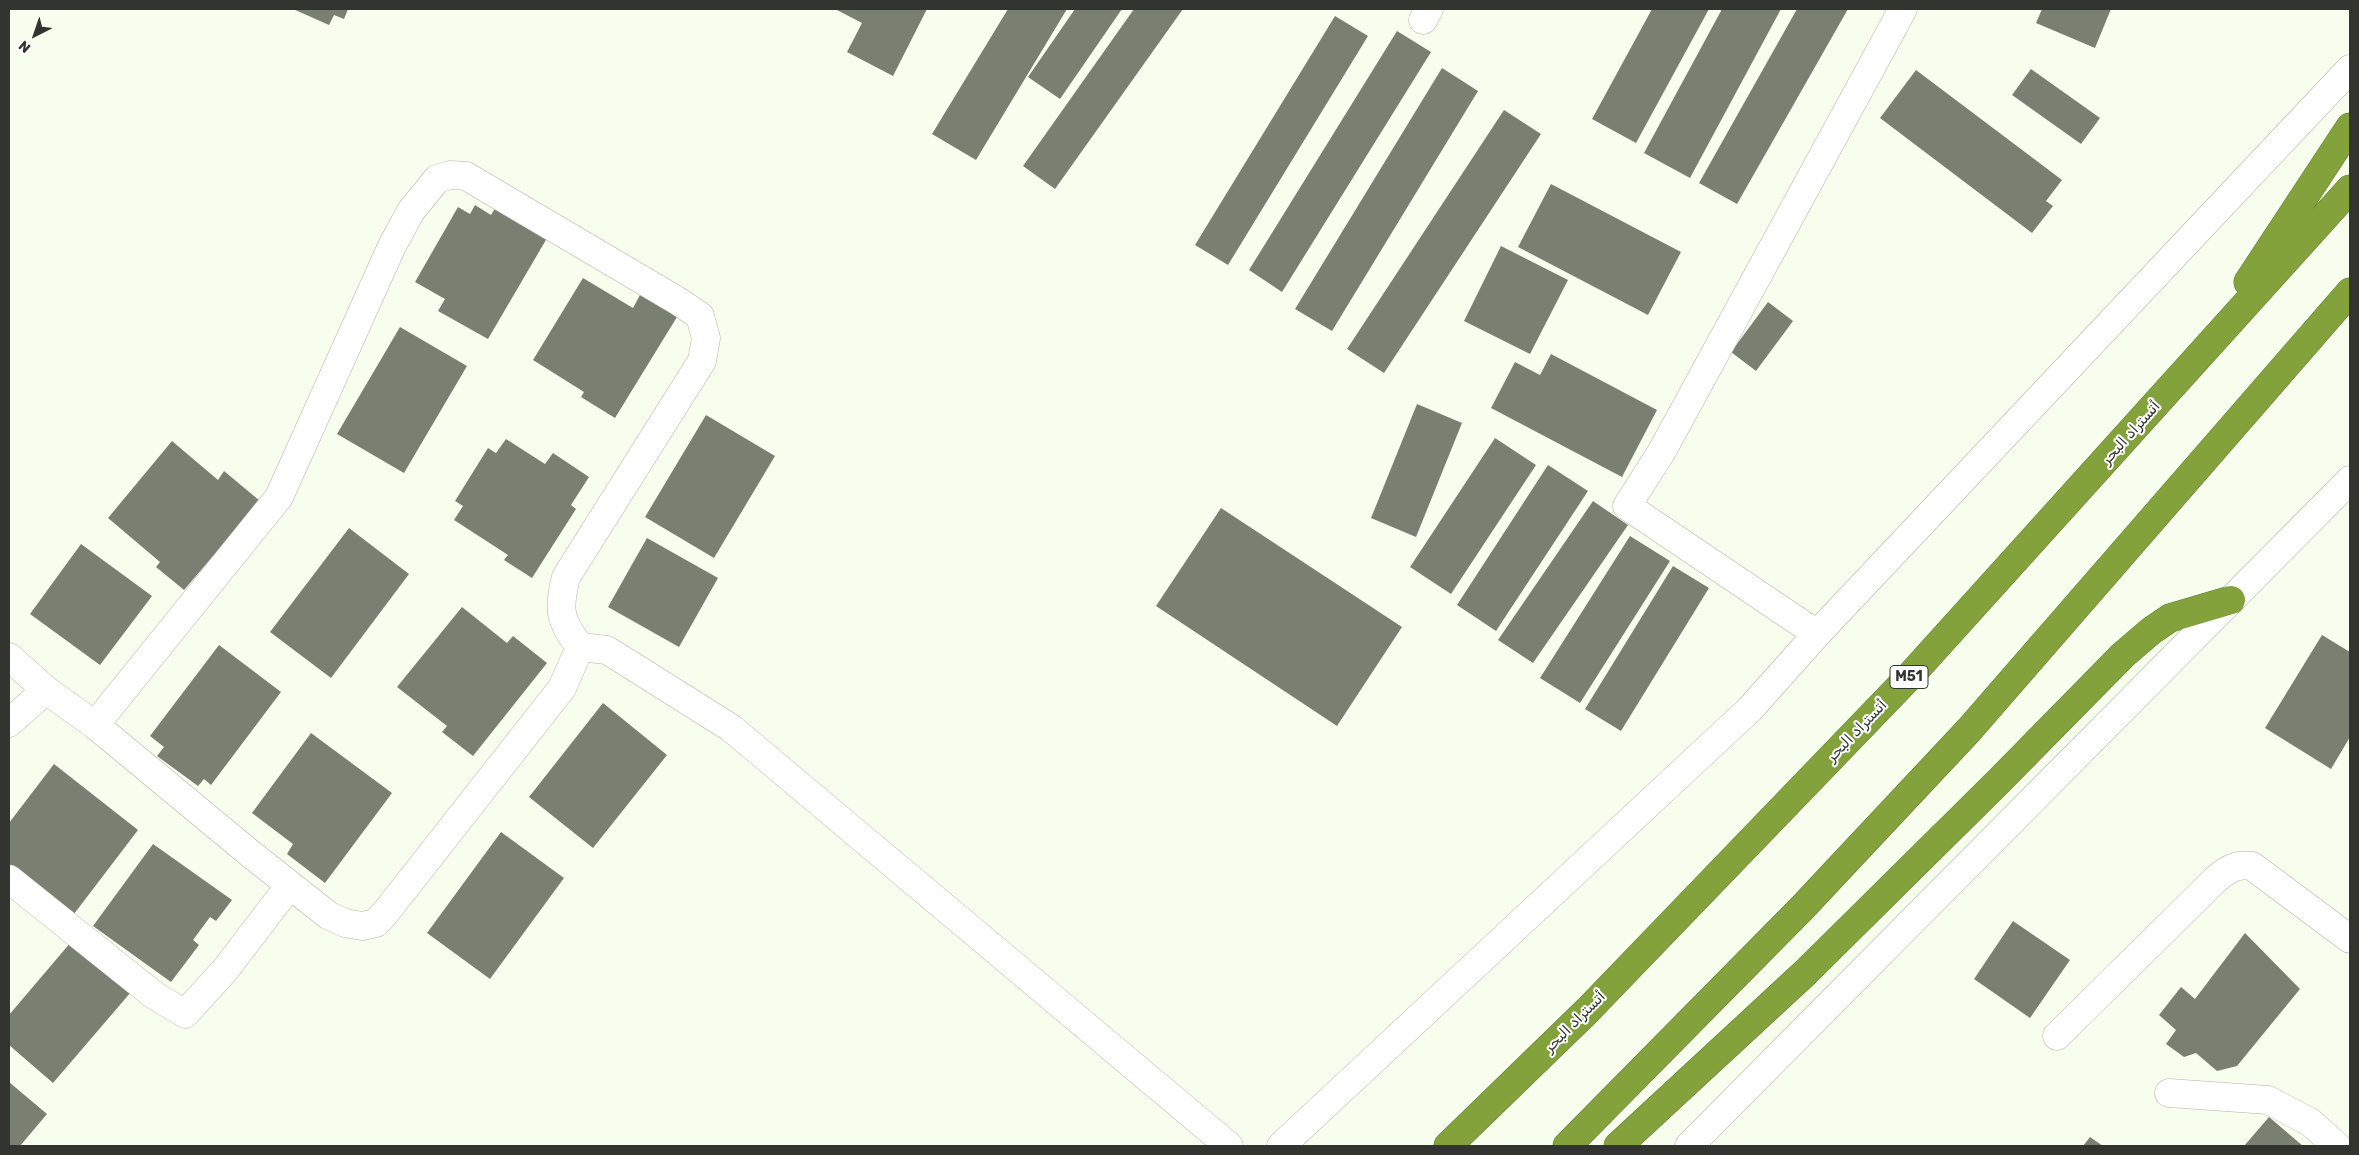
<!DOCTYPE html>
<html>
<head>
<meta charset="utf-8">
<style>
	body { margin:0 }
	#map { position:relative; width:2359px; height:1155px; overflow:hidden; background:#f7feed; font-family:Rubik,sans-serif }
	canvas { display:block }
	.frame { position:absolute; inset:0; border:10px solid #32352f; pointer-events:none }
	.north { position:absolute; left:10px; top:10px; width:50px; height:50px; -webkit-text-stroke:4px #fff; paint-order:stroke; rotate:221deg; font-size:14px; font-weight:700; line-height:20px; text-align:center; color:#32352f }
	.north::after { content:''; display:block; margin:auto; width:18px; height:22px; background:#32352f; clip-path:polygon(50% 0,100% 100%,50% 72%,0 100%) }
</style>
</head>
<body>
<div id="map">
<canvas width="2359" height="1155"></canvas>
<div class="frame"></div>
<div class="north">N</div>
</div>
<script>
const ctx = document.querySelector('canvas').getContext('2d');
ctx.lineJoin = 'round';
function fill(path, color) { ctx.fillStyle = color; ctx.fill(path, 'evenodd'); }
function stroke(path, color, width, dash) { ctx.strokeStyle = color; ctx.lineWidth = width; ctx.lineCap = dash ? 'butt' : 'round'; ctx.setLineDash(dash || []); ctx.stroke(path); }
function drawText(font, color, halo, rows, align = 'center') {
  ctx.font = font + ' Rubik,Vazirmatn,sans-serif'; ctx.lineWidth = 4; ctx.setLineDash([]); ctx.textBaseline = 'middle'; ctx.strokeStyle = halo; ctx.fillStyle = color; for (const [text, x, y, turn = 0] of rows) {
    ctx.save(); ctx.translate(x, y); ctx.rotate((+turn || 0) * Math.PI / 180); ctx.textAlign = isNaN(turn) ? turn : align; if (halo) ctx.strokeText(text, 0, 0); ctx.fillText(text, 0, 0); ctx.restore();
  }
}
fill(new Path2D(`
	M293,9H348L344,19L334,15L329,25Z
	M835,9H927L893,76L847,52L862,23Z
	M1008,9H1067L976,160L932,134Z
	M1075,9H1122L1060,99L1028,77Z
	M1134,9H1183L1055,189L1023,166Z
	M1652,9H1709L1636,143L1592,119Z
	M1722,9H1781L1690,178L1644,153Z
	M1797,9H1848L1737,204L1699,183Z
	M2042,9H2111L2095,48L2036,23Z
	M1335,16L1368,36L1228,265L1195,245Z
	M1397,31L1431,52L1282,292L1249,270Z
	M1442,68L1478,91L1332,331L1295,309Z
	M2031,69L2100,118L2081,144L2012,95Z
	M1916,70L2062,180L2046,201L2053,206L2032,233L1880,118Z
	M1504,110L1541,134L1384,373L1347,349Z
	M1551,184L1681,252L1648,315L1518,247Z
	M499,202L550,233L488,339L438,311L445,299L415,282L458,207L470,214L475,205L491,215Z
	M1501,246L1568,280L1530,354L1464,321Z
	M583,278L633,308L640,295L677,317L615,418L581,397L584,392L533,360Z
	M1768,302L1793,321L1756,371L1731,352Z
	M400,327L467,366L404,473L337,434Z
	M1551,354L1657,410L1622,477L1491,408L1515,362L1540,375Z
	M1417,404L1462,423L1416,537L1371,518Z
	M706,415L775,456L714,558L645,517Z
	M1495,438L1536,465L1451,594L1410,567Z
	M506,439L545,464L553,453L589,477L571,505L576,509L532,578L504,560L508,555L454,520L463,506L455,501L488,448L496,453Z
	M172,441L218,480L224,471L260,501L184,590L156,567L160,562L108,518Z
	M1548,465L1588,491L1496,631L1457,605Z
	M1593,501L1628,525L1533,663L1498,640Z
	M1221,508L1402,627L1337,726L1156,606Z
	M349,528L409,574L331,678L270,632Z
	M1630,536L1670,561L1580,703L1540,678Z
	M647,538L718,578L679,647L608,607Z
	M81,544L152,596L100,665L30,614Z
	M1673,566L1709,588L1621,731L1585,709Z
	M462,607L507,643L513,636L547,663L473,756L442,732L447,726L397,687Z
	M2322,635L2350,652V737L2331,769L2265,728Z
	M219,645L281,692L211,785L204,779L198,786L157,756L164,747L150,736Z
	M603,703L667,755L593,848L529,797Z
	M311,733L392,793L325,883L287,854L293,844L252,813Z
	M54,764L138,830L74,914L9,864V823Z
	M501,832L564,878L490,979L427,933Z
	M153,844L232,900L216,921L210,917L193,940L199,945L171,982L93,926Z
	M2013,921L2070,960L2030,1018L1974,979Z
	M2245,933L2300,989L2237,1066L2217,1071L2196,1053L2184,1057L2166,1044L2176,1030L2159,1015L2181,987L2195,999Z
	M71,942L131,992L53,1083L9,1045V1015Z
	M9,1082L47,1114L20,1146H9Z
	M2269,1117L2303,1146H2244Z
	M2090,1137L2103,1146H2083Z`), '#7a8071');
const street = new Path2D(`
	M1423,20L1429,9
	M1817,634L1627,506L1662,451L1903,9
	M9,657L46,690L95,725L252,855L328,915L345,923L362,926L376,923L386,912L562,688L580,647L607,650L731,728L1229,1146
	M9,723L46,690
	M95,725L279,497L392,246L411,211L437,179L450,175L466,176L678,301L700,316L706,338L702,361L566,577C558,609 559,620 580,647
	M9,879L154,995L185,1014L225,970L290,885
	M2057,1036L2216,879C2228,869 2236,864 2252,866L2350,939
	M2169,1093L2268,1100L2310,1122L2337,1146
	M1281,1146L1750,709L1817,634L2350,69
	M1689,1146L2350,480`);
const highway = new Path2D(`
	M2248,282L2350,127
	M1448,1146L1588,1010L1910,676L2350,189
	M1567,1146L1803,907L1969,730L2350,292
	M1618,1146L1806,972L1999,781L2123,655L2151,631L2170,618L2231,600`);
stroke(street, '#aeb4a5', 29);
stroke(highway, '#677c37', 29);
stroke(street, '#fff', 28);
stroke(highway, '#83a23b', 28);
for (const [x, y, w] of [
	[1909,677,38]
]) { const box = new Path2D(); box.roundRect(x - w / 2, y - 11.5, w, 23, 4); ctx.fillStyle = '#fff'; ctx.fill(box); stroke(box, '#32352f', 1); }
drawText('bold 14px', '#32352f', null, [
	["M51",1909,677]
]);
drawText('15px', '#32352f', '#fff', [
	["أتستراد البحر",2131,433,-48],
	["أتستراد البحر",1857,731,-46],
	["أتستراد البحر",1575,1022,-45]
]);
</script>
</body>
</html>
